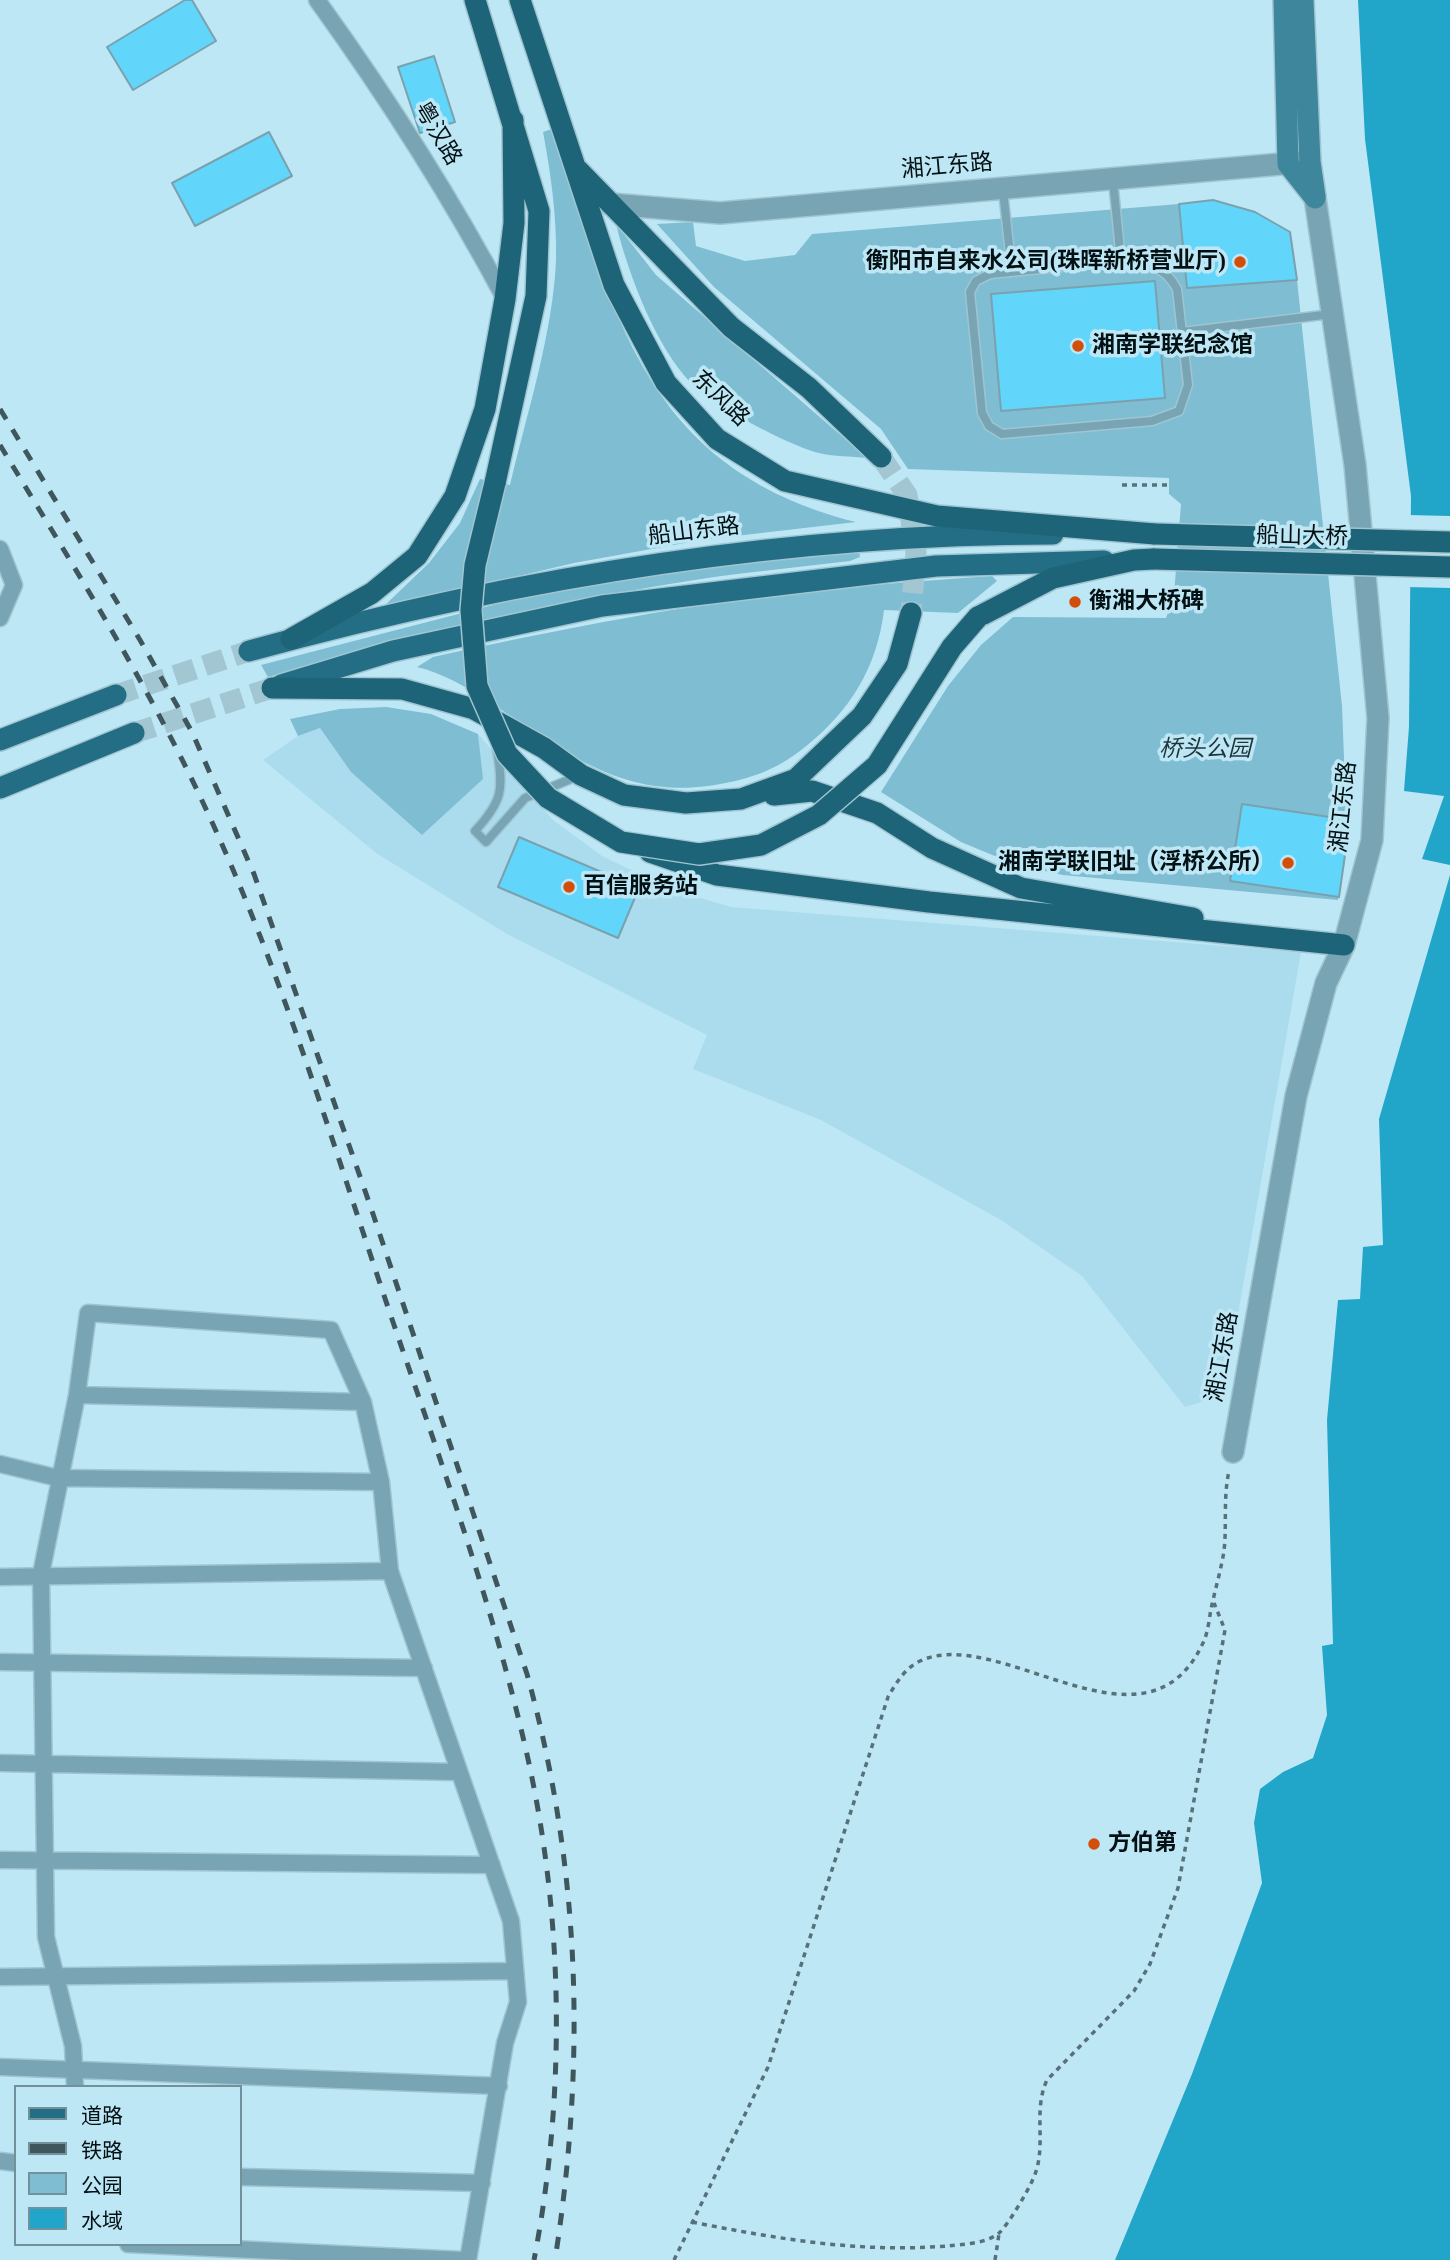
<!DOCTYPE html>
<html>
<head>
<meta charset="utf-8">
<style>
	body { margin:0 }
	#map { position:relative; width:1450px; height:2260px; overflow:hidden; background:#bee7f5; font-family:"Times New Roman","Noto Sans SC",serif }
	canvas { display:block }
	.legend { position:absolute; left:14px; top:2085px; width:228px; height:161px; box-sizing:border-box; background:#bee7f5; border:2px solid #73919b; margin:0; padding:9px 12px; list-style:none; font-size:21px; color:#031115 }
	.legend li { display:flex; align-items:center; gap:14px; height:35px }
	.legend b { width:35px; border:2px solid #73919b }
</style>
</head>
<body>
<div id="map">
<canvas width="1450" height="2260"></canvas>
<ul class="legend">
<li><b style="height:9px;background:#236e84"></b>道路</li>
<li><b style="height:9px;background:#3f565d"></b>铁路</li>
<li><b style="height:19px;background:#7fbdd2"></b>公园</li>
<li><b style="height:19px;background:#21a5c8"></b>水域</li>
</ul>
</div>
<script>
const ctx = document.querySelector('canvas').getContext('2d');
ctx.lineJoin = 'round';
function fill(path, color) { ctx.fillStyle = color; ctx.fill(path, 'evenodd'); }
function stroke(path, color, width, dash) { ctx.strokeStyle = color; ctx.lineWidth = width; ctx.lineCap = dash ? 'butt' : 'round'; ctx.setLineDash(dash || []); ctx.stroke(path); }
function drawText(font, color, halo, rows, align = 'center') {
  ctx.font = font + ' "Times New Roman","Noto Sans SC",serif'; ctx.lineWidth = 7; ctx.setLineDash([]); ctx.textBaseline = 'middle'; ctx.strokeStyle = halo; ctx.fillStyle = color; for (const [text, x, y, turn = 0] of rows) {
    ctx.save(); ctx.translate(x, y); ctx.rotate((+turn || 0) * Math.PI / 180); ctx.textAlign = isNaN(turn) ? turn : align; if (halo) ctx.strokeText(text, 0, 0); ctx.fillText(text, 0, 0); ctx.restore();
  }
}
fill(new Path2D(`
	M320,728L351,772L482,779L478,734L553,820L602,856L670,889L731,907L1301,952L1224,1395L1185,1407L1082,1276L1001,1220L821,1120L693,1069L707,1035L507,934L376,853L263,760L298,736Z`), '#abdced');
fill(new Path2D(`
	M552,129C615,312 642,468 856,522L701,540L574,563L382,608L429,563L460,523L480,479L510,485C527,413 553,333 556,260C557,217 551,175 543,132Z
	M1179,204L1187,288L1297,280L1342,706L1345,784L1350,820L1338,900L1063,875L1014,864L961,842L881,792L948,686L981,645L1013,617L1166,618L1174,595L1181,504L1169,494V478L908,469L881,429L714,287L657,224L693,222L696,246L745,261L795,255L812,234Z
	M616,224L656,275L867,458C852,456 834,457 819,453C788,445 714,406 692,384C656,348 628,273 616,224Z
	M859,551L860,557L850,561C792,568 734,573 676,583C538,605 403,641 268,677L261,665L555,589L674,568Z
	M992,576L997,581L958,613L884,610C877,668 850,711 805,747C776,771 745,781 708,786C616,798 560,747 488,701C464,686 445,674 417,667L433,657C561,629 691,603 822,590C878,584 936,580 992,576Z
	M386,707L431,714L478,734L483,779L422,835L351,772L320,728L298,736L290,719L340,709Z`), '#7fbdd2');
fill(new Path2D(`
	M1358,0H1450V865L1422,859L1444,796L1404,791L1409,727L1411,496L1365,139Z
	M1450,875V2260H1115L1192,2074L1262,1883L1254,1823L1260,1789L1283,1772L1313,1758L1327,1715L1322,1646L1333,1644L1327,1420L1338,1300L1360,1299L1363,1247L1383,1245L1379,1119Z`), '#21a5c8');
fill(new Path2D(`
	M1408,515L1450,516V588L1407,587Z`), '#bee7f5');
const building = new Path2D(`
	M185,0H192L216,41L133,90L107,47Z
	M434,56L455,122L420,133L398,67Z
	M269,132L292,176L195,226L172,183Z
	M1213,200L1255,212L1290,232L1297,280L1187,288L1179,204Z
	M1155,281L1165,398L1001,411L991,294Z
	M1242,804L1350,820L1339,897L1230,881Z
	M519,837L639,888L618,938L498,887Z`);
fill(building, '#61d6fa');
stroke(building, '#7ba1ae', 2);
stroke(new Path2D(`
	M116,695L249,651
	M134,733L272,688`), '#a2c7d3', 21, [21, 10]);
stroke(new Path2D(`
	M881,457L907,495L916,552L911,613`), '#a2c7d3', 21, [21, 10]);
const service = new Path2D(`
	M1113,180L1121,261
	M1003,191L1012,272
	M1121,261C1145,262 1165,266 1177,289L1188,385L1179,411L1152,421L1002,434L989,426L982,413L970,292L976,281L990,274Z
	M1182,332L1332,314
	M497,750C504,790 502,802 475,831L486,842L525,798L578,776`);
const minor = new Path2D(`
	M317,0C387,97 449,194 505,299
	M0,549L14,585L0,618
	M77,1395L363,1402
	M0,1464L58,1478L381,1482
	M0,1577L390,1571
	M0,1662L424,1668
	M0,1763L459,1772
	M0,1860L492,1865
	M0,1977L515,1971
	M0,2067L499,2086
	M75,2087L73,2046L46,1937L41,1574L77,1395L88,1313L331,1330L363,1402L381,1482L390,1571L511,1921L518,2002L505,2043L468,2260
	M0,2161L16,2163
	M240,2177L482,2183
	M128,2244L463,2260`);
const tertiary = new Path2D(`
	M610,204L720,213L1304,162
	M1233,1452L1296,1096L1326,983L1344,945L1372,840L1378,718L1355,465L1315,198`);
const secondary = new Path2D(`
	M1284,0L1288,164L1315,198
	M1303,0L1310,162L1315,196`);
const primary = new Path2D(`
	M249,651C511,579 780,534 1053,534
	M281,685L393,651L602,606L936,566L1104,561
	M0,740L116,695
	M0,788L134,733`);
const trunk = new Path2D(`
	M475,0L539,211L536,296L495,483
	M520,0L614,285L666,383L717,439L785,481L937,516L1155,534
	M578,170L731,327L809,388L881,457
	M978,617L1053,578L1134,560L1154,559
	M291,639L372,593L417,556L455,496L485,409L505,299L514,223L513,120
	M272,688L402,689L474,709L544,748L581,775L624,795L686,803L741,799L796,779L862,716L897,664L911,613
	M774,795L812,791L877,813L932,848L1021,888L1193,918
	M650,852L717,875L929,902L1344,945`);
stroke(service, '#a0c5d1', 11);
stroke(minor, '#a0c5d1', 19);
stroke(tertiary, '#a0c5d1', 24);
stroke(secondary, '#a0c5d1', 24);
stroke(primary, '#a0c5d1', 24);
stroke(trunk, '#a0c5d1', 24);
stroke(new Path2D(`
	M1122,485H1169
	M1119,607L1169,608
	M692,2222C778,2239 860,2253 947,2246C963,2244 986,2244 999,2233C1008,2225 1028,2191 1033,2179C1048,2147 1032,2112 1047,2080L1134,1991L1150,1964L1178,1888L1225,1630L1214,1603
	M674,2260L768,2067L888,1697C896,1683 905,1668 920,1661C1000,1624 1144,1765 1202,1645C1208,1634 1209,1620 1211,1609C1215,1590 1221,1570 1224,1551C1227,1525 1223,1498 1229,1471
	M995,2260L999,2234`), '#57717a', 3.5, [5, 5]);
stroke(service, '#78a4b3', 8);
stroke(minor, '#78a4b3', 16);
stroke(tertiary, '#78a4b3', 21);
stroke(secondary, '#3e869c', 21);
stroke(primary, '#236e84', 21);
stroke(trunk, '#1e6478', 21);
stroke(new Path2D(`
	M0,409L140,640L192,732L254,874L370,1205L527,1674C581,1870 586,2060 555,2260
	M0,445C72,564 147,682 205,807C283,973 335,1152 394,1325C442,1465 493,1606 526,1750C564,1916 566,2094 534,2260`), '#3f565d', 5, [12, 12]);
const trunkBridge = new Path2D(`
	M495,483L475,565L471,610L477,686L507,754L548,798L621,842L699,854L761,845L819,815L877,765L952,647L978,617
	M1155,534L1450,542
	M1154,559L1450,567`);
stroke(trunkBridge, '#a0c5d1', 24, []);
stroke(trunkBridge, '#1e6478', 21);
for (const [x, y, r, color] of [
	[1240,262,7,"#d34e08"],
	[1078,346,7,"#d34e08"],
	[1075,602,7,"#d34e08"],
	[1288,863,7,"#d34e08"],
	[569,887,7,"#d34e08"],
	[1094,1844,7,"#d34e08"]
]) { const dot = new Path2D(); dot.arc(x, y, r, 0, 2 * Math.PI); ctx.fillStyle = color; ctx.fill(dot); stroke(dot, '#bee7f5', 2.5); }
drawText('23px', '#031115', '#bee7f5', [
	["粤汉路",437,134,59],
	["湘江东路",947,167,-5],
	["东风路",720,399,44],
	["船山东路",694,532,-7],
	["船山大桥",1302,537,1],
	["湘江东路",1344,807,-84],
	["湘江东路",1223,1357,-80]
]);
drawText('bold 23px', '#031115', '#bee7f5', [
	["衡阳市自来水公司(珠晖新桥营业厅)",1226,262,"right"],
	["湘南学联纪念馆",1092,346],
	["衡湘大桥碑",1089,602],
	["湘南学联旧址（浮桥公所）",1274,863,"right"],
	["百信服务站",583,887],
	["方伯第",1108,1844]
], 'left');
drawText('italic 23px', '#1e333a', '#bee7f5', [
	["桥头公园",1205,750]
]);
</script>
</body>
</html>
